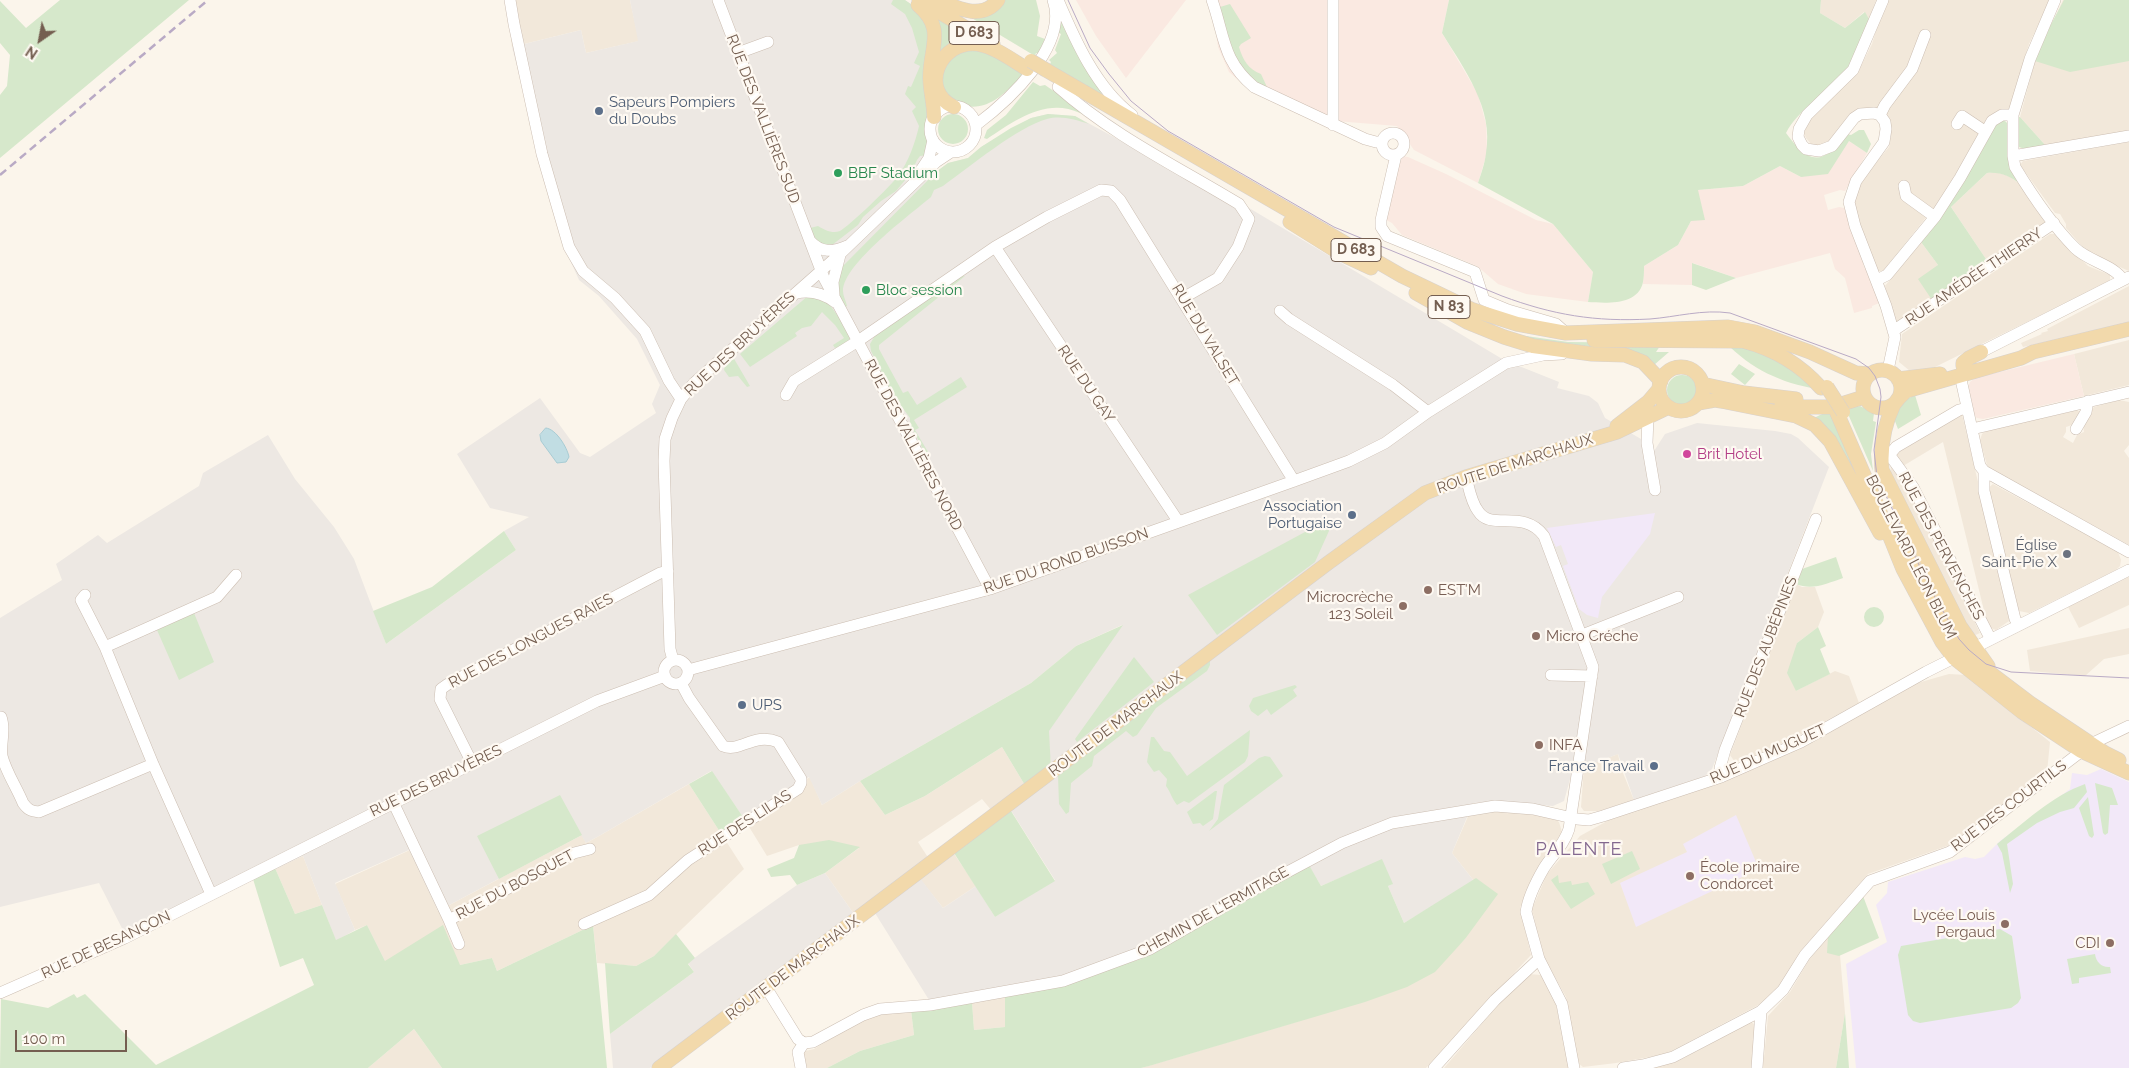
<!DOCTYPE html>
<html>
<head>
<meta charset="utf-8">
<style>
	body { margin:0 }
	#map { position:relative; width:2129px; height:1068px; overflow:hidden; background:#fbf5eb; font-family:Raleway,sans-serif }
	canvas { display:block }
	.north { position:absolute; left:15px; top:15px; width:50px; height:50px; -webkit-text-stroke:4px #fef9f2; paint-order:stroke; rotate:213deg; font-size:14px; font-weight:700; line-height:20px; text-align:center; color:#745e50 }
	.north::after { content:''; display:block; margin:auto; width:18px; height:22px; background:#745e50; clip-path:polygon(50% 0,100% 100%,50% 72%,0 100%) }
	.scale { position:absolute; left:15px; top:1030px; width:112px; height:22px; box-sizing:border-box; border:2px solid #745e50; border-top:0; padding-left:6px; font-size:15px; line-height:18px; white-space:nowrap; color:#745e50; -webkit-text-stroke:4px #fef9f2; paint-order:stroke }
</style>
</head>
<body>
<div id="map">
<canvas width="2129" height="1068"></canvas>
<div class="north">N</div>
<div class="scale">100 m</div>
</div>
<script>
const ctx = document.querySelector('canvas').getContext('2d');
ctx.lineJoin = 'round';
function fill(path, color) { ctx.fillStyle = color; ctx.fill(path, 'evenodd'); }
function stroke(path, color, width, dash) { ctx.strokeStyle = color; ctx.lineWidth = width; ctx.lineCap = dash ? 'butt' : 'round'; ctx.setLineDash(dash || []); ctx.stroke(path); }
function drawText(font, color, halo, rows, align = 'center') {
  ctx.font = font + ' Raleway,sans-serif'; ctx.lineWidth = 4.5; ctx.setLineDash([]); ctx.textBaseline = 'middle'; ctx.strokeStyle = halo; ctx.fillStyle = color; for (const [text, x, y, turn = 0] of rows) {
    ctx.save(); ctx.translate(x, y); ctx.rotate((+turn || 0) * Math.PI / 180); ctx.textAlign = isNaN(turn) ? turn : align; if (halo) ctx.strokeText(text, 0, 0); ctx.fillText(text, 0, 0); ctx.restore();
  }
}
fill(new Path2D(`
	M506,0H630L639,41L586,53L581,30L512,47Z
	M1821,0H1876L1869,19L1864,12L1845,28L1820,13Z
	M1885,0H2050L2029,44L2009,110L1937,207L1932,210L1883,271H1878L1859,222L1854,203L1861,181L1889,147L1891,137V125L1875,109L1866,108L1849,116L1829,142L1821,146L1811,144L1806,138L1804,133L1810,118L1858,72L1872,44Z
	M2063,0H2129V131L2046,146L2020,117L2035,61Z
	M2129,142V271L2094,256L2080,244L2066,228V224L2060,214L2055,213L2020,165L2023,161Z
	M1996,172L2009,176L2021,185L2045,219L2044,225L1988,262L1951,207L1987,173Z
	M2050,234H2056L2088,266L2110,275V281L1933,368L1910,371L1899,362L1902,334Z
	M1921,242L1938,265L1932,300L1899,323L1894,320L1885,286Z
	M2129,286V322L2023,347L2021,343L2042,334L2041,333L2048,331L2047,329Z
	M2129,340V385L2084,396L2074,354Z
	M2119,400L2129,402V445L2124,451L2129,458V545L1989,468L1987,465L1980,440L1982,434L1986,431L2077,410L2080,412L2072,425L2066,427V432L2063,437L2073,443L2077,435L2084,432L2083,423L2094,407Z
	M1961,410L2009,613V621L1996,630L1988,627L1943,442L1903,466L1896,458V450Z
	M1892,449L1980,620L1975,623L1980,633L1973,636L1890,477Z
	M1993,484L2118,552L2121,560L2120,566L2116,570L2029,613L2019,611L1987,489Z
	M2129,577V605L2079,628L2068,607Z
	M1796,584L1802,587H1815L1824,612L1818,627L1797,643L1796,691L1835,671L1849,676L1859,703L1798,736L1746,760L1735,762L1730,755Z
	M2129,628V654L2104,659L2085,676L2030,671L2027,650Z
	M1949,674L1966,675L2050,742L2047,772L1978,825L1947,846L1868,874L1799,953L1782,984L1764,1002L1666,1054L1616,1063L1583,1067L1578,1063L1566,997L1542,954L1532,909L1547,874L1580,836L1609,820L1799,749L1914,684Z
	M1002,747L1026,787L992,811L982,799L918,842L929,859L948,845L976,886L943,908L919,878L861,924L825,873L859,848L799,845L767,856L743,817L810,777L822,805L860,781L885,815L925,796Z
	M1618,754L1621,768L1634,800L1599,811H1584L1581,807L1584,767Z
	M689,784L744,869L654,956L636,966L597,963L593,925L497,971L492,958L460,965L385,961L367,925L355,930L335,884L410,850L438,911L582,835L586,843L599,836Z
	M1491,809L1552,817L1559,822L1562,832L1559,843L1536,870L1520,908L1531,955L1426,1068H1141L1299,1021L1452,951L1465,939L1476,878L1474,881L1452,853L1469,814Z
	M303,856L322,905L295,914L275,868Z
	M1828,936L1840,955L1845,1013L1836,1068H1763L1768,1016L1790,992L1809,960Z
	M1528,974L1541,975L1555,999L1569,1068H1444L1504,998Z
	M1005,997V1027L974,1030L972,1002Z
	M911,1010L914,1035L860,1051L827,1068H805L801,1052L814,1049L856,1023L881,1013Z
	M1751,1022L1757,1026L1753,1068H1653L1678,1061Z
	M414,1029L442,1068H368Z`), '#f2e8da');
fill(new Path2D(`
	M1076,0H1186L1126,78L1096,36Z
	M1207,0H1449L1442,33L1478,94L1486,124L1487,153L1478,183L1414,150L1397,126L1336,121V132L1252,92L1229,72L1218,47L1214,18Z
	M1849,141L1867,153L1845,191L1840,190L1824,195L1828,210L1839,207L1844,208L1865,260L1863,264L1865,269H1867L1879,303L1872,306V308L1854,313L1845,278L1835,269L1830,253L1736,278L1693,263L1692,285L1643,284L1644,266L1678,245L1691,221L1698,190L1743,186L1780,166L1801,177Z
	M1402,156L1408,157L1446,174L1536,220L1553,224L1593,272L1588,302L1526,294L1498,284L1477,266L1402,235L1392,223L1384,219L1399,157Z
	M2074,354L2084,396L1983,419L1977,418L1974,415L1968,387L1970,382L1975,378Z`), '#fae9e1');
fill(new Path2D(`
	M630,0H905L915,7L930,112L926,132L929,145L924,162L936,172L948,163L968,158L981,147L1031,118L1048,114L1075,116L1125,143L1130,137L1504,360L1559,382L1557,388L1589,396L1598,403L1605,418L1641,439L1647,462L1665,434L1697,423L1775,431L1791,434L1798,438L1829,467L1712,769L1705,776L1634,800L1618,754L1572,772L1564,801L1553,806L1491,802L1473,803L1452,853L1474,881L1404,923L1388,886L1392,884L1382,860L1321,886L1309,866L1141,959L1056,985L934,1008L875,913L920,878L943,908L976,886L995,917L1055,880L1005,801L1051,769L1048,731L1122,625L1076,646L1031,683L860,781L822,805L809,777L743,817L711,771L599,836L586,843L581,835L438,911L409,850L335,883L355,930L336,941L303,856L128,940L99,883L0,907V618L62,580L56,564L98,535L107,543L199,486L203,473L268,435L295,479L334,527L354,559L386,644L516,550L504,531L529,517L490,508L457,454L540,398L580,453L590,457L656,413L652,404L660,385L637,339L599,296L579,280L570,260L556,220L512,47L581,30L586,53L638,41Z
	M825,873L854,914L650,1068H613L610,1034L694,972L688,963L701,953L797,885Z`), '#ede8e3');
fill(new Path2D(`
	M1655,513L1650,534L1602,597L1598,618L1587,615L1579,609L1563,566L1568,564L1561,545L1556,547L1547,528Z
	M2101,769L2129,782V1068H1856L1846,964L1887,942L1876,905L1887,893L1888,882L1965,857L1975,859L1984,857L2000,841L2070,789L2072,773L2087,775Z
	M1736,815L1759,869L1636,927L1620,883L1687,852L1683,844Z`), '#f2e8f8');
fill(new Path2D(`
	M60,0H189L0,158V95L7,86L10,55L0,43V1L26,28Z
	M893,0H905L915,7L930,30V112C924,132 931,138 927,155L920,156L917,160L911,173L896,191L881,201L863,217L858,225L832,245L818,246L810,228L818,226C825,230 832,234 840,231C848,227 892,185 898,176C909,161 915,143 919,126L912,111L916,107L905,94L908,86L911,87L920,66L914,63L919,52L912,28L905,14L891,4Z
	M1002,0H1036L1040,16L1037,36L1045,39L1038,54L1036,53L1035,56L970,17Z
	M1449,0H1821L1820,13L1845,28L1865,12L1869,19C1861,39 1855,61 1840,78C1822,97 1798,110 1786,133C1810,166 1822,165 1847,134L1851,135L1859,130H1864L1871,144L1867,153L1849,141L1828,174L1801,177L1780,166L1743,186L1698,190L1705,220L1691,221L1678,245L1644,266C1644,271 1644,277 1643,282C1638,306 1606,303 1588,302L1593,272L1553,224L1478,183C1481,174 1485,163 1486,153C1494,108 1464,69 1442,33Z
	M2064,0H2129V61L2070,72L2035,61L2050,26Z
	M1230,4L1251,38L1241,44L1239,47C1243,60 1248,69 1261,74L1267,87L1266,88L1257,84L1234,60L1220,7Z
	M930,13L980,42L940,58Z
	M1058,13L1115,105L1049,66L1051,62L1049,60L1057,53L1055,50L1061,34L1057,32Z
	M977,48L1002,58L1023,75C999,99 983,117 947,100L940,78L954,53Z
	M1033,82L1040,86L1045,85L1114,133C1103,126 1092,118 1080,113C1046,97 1014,121 987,139L984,138L987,130L1006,115Z
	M1048,114L1075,116L1089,124C1076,120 1061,115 1047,119C1019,126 968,168 943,186L934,190L931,197C911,214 843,264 843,291C843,296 846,301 847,306L844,308C838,296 835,280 842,267L936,172L948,163L968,158L981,147L1011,128L1031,118Z
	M938 129a15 15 0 1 1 30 0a15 15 0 1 1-30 0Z
	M2016,117H2020L2046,146L2025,149L2019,147L2017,143Z
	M2004,120L2008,124L2021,185C2010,176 2001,172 1987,173L1951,207L1988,262L1932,300L1918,279L1938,265L1921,242L1995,125Z
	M1692,263L1736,278L1706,290L1692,285Z
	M965,276L879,345V349L903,393L908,391L917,405L961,377L967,387L914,420L919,428L915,430L928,452L925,453L910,424V418L893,395L871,351L870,344L876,334L957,277Z
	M809,295L828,302L851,335L848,343L835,348L833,345L844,338L835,325L822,312L811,326L802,328L795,333L797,336L750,367L740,354Z
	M1519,335L1568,342L1662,343L1656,352H1669L1654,365L1551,346Z
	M1725,342L1779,357L1817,389C1781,383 1751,369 1725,342Z
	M733,357L750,386L747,387L738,376L729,377L724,370L725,364Z
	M1739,364L1755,374L1745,385L1731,374Z
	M1667 390a15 15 0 1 1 30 0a15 15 0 1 1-30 0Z
	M1915,395L1921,415L1898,429L1893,416C1897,408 1906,398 1915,395Z
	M1860,406L1874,413L1873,421L1876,422L1871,454L1873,471L1848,414L1847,409Z
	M1830,410L1871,495L1810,420Z
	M1331,518L1333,522L1315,562L1217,635L1188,595Z
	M504,531L516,550L386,644L373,611L432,587Z
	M1836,557L1843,578C1828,583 1812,591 1796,584L1802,569Z
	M1864 617a10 10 0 1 1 20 0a10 10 0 1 1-20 0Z
	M194,613L214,662L179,680L157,630Z
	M1123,625L1049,731L1051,769L1026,787L1002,747L925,796L885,815L860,781L1031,683L1076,646Z
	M1818,627L1826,646L1820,649L1830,674L1796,691L1787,673L1797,643Z
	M1134,657L1154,682L1077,742L1075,739Z
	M1210,661V665L1207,671L1156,708L1137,735L1133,737L1126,731L1094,756L1092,766L1071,783L1069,812L1066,814L1059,804L1058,776Z
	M1295,685L1297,687L1293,690L1297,696L1271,715L1267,709L1258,716L1251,711L1249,706L1253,698Z
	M1250,730L1248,756L1245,762L1189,803L1184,801L1177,805C1172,799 1171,793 1166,786L1167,779L1159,770L1154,772L1147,762L1151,737H1154L1164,751L1170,752L1187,776Z
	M1265,756L1270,757L1283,776L1209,831L1218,819L1224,785L1259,758Z
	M712,771L743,817L720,832L689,784Z
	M2095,783L2112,788L2118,805H2110L2108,833L2105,835L2103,833Z
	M2085,784L2087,792L2074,808L2060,812L2037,823L2007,844L2013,884L2010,893L2002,853L1997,844C2025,822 2052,796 2085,784Z
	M1215,791H1217L1213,819L1203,826L1200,823L1193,824L1187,812Z
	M560,795L582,835L499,879L477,836Z
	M2088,797L2094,835L2092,838L2089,836L2079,808Z
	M1011,811L1055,881L995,917L954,853Z
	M829,840L860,847L825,873L797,885L790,875L771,877L767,869L794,858L799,845Z
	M1632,851L1640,869L1611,884L1602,864Z
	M1382,859L1393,884L1388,886L1404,923L1476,878L1498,894L1465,939L1435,972L1407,987L1365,1002L1149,1066L1141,1068H827L860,1051L914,1035L911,1010L972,1002L974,1030L1005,1027V997L1056,985L1141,959L1309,865L1321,886Z
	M275,868L295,914L322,905L336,940L367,925L385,961L443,925L460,965L492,958L497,971L593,925L607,1068H442L414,1029L368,1068H0L1,999L48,1008L74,994L77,998L85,994L156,1065L314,985L303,958L280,967L253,879Z
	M1558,875L1559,883L1571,881L1572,885L1588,882L1595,894L1571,909L1551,880Z
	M1863,896L1879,938L1839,956L1827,953L1828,936Z
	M2000,929L2012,936L2021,998L2018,1003L2011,1008L1920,1023L1913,1021L1908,1015L1898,955L1901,946Z
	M676,934L695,958L688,964L694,972L610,1034L605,963L636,966L654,956Z
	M2095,954C2096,962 2102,968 2110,967L2111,973L2079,978V983L2072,984L2067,959Z
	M1845,1013L1849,1068H1836Z`), '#d6e8cb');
const water = new Path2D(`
	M546,428C556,429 567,447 569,457L566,462L557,463L541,441L540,435Z`);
fill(water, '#c1dde3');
stroke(water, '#a8ccd4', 1);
const minor = new Path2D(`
	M510,0L514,24L542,154L569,247L583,271L615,298L645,331L669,381L681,399
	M718,0L824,278L990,589
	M1058,0C1075,40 1096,88 1132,115
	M1212,0C1225,37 1222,60 1254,87L1365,139L1376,142H1382
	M1333,0V125
	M1883,0L1853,70L1807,115L1799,129L1798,137L1802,145L1806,149L1819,151L1832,146L1854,118L1860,114L1874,113L1880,115L1885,122L1886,129L1884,142L1856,181L1849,202L1855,226L1886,306L1895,337L1888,370
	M2055,0L2030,59L2013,115V156L2015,167C2032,195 2052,225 2075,248C2088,261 2114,265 2123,280
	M738,53L768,42
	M1058,87C1112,135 1178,167 1239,204L1249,219L1238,247L1218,278L1183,298
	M930 129a23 23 0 1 1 46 0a23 23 0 1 1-46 0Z
	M1880,115L1885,105L1912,69L1925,35
	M1957,124L1962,116L1986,132
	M976,125C1008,101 1069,46 1053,0
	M1382 144a11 11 0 1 1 22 0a11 11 0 1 1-22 0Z
	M1396,155L1381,220V227L1387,236L1475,272L1484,300L1508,310L1556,324L1566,333
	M2013,156L2129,136
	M921,170L929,158L933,140
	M1904,186L1906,196L1935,217
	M810,241C821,253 833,252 847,246
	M995,247L1178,521
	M1877,280L1887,275L1935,217L1960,178L1992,121L2002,115H2013
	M796,293C811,290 823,293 835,302
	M834,295L833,282L840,255
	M1280,311L1289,319L1393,385L1428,412
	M1893,331L2054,223
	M1981,352L2129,277
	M1960,375L1980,466L1984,471L2129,552
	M786,395L794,381L858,341L995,247L1047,217L1101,190L1111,191L1120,200L1294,481
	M1967,408L1959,410L1896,447L1891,453V457L1913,487L1990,638
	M1648,417L1647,443L1655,490
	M1972,429L2129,392
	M2076,429L2086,412L2088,401
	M1984,471V491L2015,619L2018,624
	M1466,477C1469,488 1471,502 1478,511C1491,532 1523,508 1544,536L1593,667L1569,829C1564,845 1553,854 1544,868C1537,880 1528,898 1526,912L1539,959L1562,1004L1574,1068
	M85,595L81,600L105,647
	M1582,635L1678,597
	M673,660L670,649L664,461L665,439L672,418L681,399L694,383L840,254L936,162L951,152
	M664 672a12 12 0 1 1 24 0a12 12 0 1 1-24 0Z
	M688,670L990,589L1294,481L1349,461L1385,443L1428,412L1506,363L1543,355L1562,354
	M1551,675L1592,676
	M1,717C6,730 0,743 2,756C6,772 17,788 23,803C28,810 31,811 39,812L153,764
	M472,763L440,699L441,689L448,684L660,573L668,571
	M1721,777L1720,768L1725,750L1816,519
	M393,802L449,920L574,853L590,849
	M211,894L153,764L105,647L217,597L236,575
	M449,920L459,944
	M584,924L649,895L688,860L798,789L801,783V779L778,742C754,732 740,753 723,746L689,698L681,683
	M767,989L798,1039L804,1043L813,1042L863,1015L880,1009L930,1005L1063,981L1150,949L1246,894L1342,843L1392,823L1495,806L1533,809L1577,819L1589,820L1603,816L1721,777L1801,742L1926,672L2129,570
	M0,993L125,938L597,701L665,676
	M801,1068L798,1052L804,1043
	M1434,1068L1495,1000L1539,959
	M1623,1068L1643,1065L1673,1057L1761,1011L1783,990L1805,955L1870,881L1950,852L2091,744L2129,726
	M1757,1068L1761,1011`);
const major = new Path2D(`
	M919,0L993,44
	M938,0C957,8 982,21 998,0
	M918,5C946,29 930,47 930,77C930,91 934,103 934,117
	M1046,70L1402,276L1473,310L1517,324L1566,333L1728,327L1755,332L1810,352L1856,373L1870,374
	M954,107C918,90 940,39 978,44C995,47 1012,60 1027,69
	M1290,222L1341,254L1371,268
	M1416,293L1467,322L1504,337L1533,346L1592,354L1625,355L1643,362L1661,381
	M1594,340L1743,341C1774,349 1800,364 1821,388
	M1963,366V363L1969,358L1981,352
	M1659 389a22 22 0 1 1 44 0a22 22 0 1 1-44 0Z
	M1863 389a19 19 0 1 1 38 0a19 19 0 1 1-38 0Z
	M1898,379L1940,374
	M1702,384L1744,393L1796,399
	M1897,400L1906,391L2021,358L2033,352L2129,329
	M1726,402L1796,416L1815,425L1830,441L1880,533
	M1698,403L1715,400L1734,403
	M1894,404C1884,425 1880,447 1882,470L1960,626L1988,666
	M1781,407H1832L1864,397
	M1837,413L1875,500L1903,569L1942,642L1954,658L2022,712L2081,751L2129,773
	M1617,426L1648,402L1659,389
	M1899,538L1950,637L1964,653L2030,703L2105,753L2119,760
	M659,1068L1328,563L1425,493L1466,477L1617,432L1669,407`);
stroke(minor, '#ccbeb2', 12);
stroke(major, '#d8d2ce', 15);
stroke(minor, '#fff', 11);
stroke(major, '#f2d9ab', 14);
stroke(new Path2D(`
	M1068,0L1090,48L1109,74L1131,101L1168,131L1334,227L1502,296C1553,315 1595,322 1650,319C1676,317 1703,309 1730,313L1856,359L1869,368L1875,376L1880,389L1881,397L1874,450L1877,477L1932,592L1959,639L1969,650L1986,664L2011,672L2129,678`), '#b9aac5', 1);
stroke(new Path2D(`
	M0,175L208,0`), '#b9aac5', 2.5, [8, 5]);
const majorBridge = new Path2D(`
	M1031,61L1046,70
	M1827,387L1843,412`);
stroke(majorBridge, '#d8d2ce', 15, []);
stroke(majorBridge, '#f2d9ab', 14);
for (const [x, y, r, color] of [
	[599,111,5,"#5c6f8a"],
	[838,173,5,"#2e9e5b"],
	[866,290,5,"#2e9e5b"],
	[1687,454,5,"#d1479c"],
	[1352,515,5,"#5c6f8a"],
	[2067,554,5,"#6b7280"],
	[1428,590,5,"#8d6e63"],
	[1403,606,5,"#8d6e63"],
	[1536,636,5,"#8d6e63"],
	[742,705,5,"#5c6f8a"],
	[1539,745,5,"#8d6e63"],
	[1654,766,5,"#5c6f8a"],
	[1690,876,5,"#8d6e63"],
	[2005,924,5,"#8d6e63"],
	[2110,943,5,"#8d6e63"]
]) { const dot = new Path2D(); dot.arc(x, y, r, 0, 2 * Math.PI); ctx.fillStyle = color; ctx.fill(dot); stroke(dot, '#fef9f2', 2); }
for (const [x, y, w] of [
	[974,33,50],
	[1356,250,50],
	[1449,307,42]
]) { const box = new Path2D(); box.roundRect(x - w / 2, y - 11.5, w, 23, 4); ctx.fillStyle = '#fef9f2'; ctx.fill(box); stroke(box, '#745e50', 1); }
drawText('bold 14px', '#745e50', null, [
	["D 683",974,33],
	["D 683",1356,250],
	["N 83",1449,307]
]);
drawText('15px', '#4e5e75', '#fef9f2', [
	["Sapeurs Pompiers",609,102],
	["du Doubs",609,119],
	["Association",1342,506,"right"],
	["Portugaise",1342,523,"right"],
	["UPS",752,705],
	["France Travail",1644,766,"right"]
], 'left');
drawText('15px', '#745e50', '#fef9f2', [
	["RUE DES VALLIÈRES SUD",763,119,69],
	["RUE AMÉDÉE THIERRY",1974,277,-34],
	["RUE DU VALSET",1205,335,59],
	["RUE DES BRUYÈRES",740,344,-43],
	["RUE DU GAY",1086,384,56],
	["RUE DES VALLIÈRES NORD",913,445,62],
	["ROUTE DE MARCHAUX",1515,464,-18],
	["RUE DES PERVENCHES",1941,546,62],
	["BOULEVARD LÉON BLUM",1911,557,63],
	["RUE DU ROND BUISSON",1066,561,-19],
	["RUE DES LONGUES RAIES",531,641,-28],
	["RUE DES AUBÉPINES",1766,647,-69],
	["ROUTE DE MARCHAUX",1116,724,-37],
	["RUE DU MUGUET",1768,754,-24],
	["RUE DES BRUYÈRES",436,781,-26],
	["RUE DES COURTILS",2009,806,-37],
	["RUE DES LILAS",745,823,-33],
	["RUE DU BOSQUET",515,885,-28],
	["CHEMIN DE L'ERMITAGE",1213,912,-29],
	["RUE DE BESANÇON",106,945,-25],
	["ROUTE DE MARCHAUX",793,968,-37]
]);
drawText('15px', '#27864d', '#fef9f2', [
	["BBF Stadium",848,173],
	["Bloc session",876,290]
], 'left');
drawText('15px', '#b23c85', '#fef9f2', [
	["Brit Hotel",1697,454]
], 'left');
drawText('15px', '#5b616d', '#fef9f2', [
	["Église",2057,545],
	["Saint-Pie X",2057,562]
], 'right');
drawText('15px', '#785e54', '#fef9f2', [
	["EST’M",1438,590],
	["Microcrèche",1393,597,"right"],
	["123 Soleil",1393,614,"right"],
	["Micro Créche",1546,636],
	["INFA",1549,745],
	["École primaire",1700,867],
	["Condorcet",1700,884],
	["Lycée Louis",1995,915,"right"],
	["Pergaud",1995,932,"right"],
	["CDI",2100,943,"right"]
], 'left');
ctx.letterSpacing = '1px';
drawText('18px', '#83688f', '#fef9f2', [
	["PALENTE",1579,850]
]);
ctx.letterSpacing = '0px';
</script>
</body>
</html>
